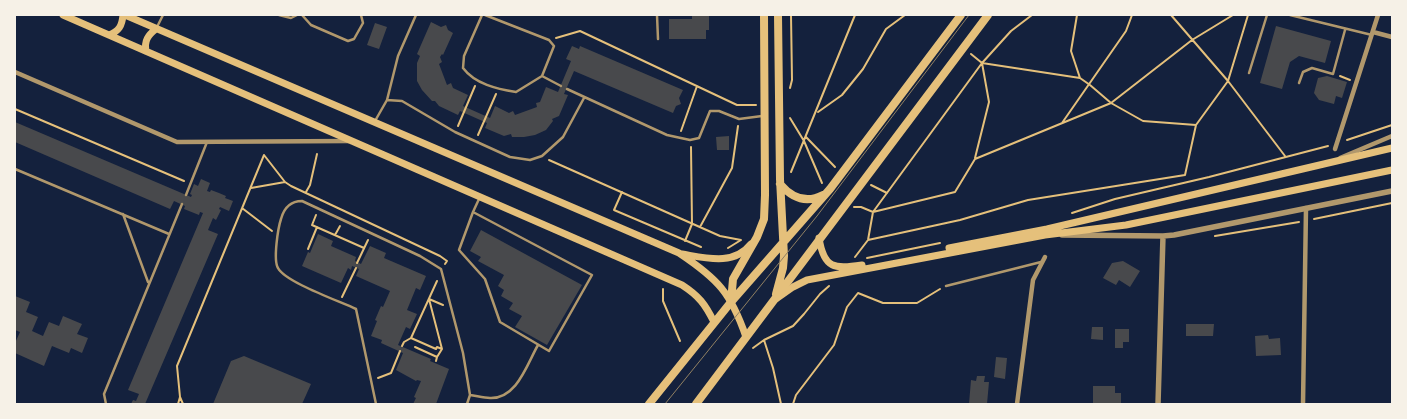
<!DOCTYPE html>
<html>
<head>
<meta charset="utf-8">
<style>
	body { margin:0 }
	#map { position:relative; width:1407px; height:419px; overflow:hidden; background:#14213d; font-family:"IBM Plex Sans",sans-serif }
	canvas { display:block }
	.frame { position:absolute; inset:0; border:16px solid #f6f1e7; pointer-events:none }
</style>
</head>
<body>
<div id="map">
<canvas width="1407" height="419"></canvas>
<div class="frame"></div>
</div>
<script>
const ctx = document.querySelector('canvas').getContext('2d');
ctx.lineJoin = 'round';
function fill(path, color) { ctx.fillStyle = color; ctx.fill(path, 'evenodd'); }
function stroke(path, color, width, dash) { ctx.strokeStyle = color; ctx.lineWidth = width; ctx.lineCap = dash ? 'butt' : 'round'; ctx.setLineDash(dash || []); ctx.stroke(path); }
fill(new Path2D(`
	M692,15H709V30H706V39H669V19H692Z
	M431,22L441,27L446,25L448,30L453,33L443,55L442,54L440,57L442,62L439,64L447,85L451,83L453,88L468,95L463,106L490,118L495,106L509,113L513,111L515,115L537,107L536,103L540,102L546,87L558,92L571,61L566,59L572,46L579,49L580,46L683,90L679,98L681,104L676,106L673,113L574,71L564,94L568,95L559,116L552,119L553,121L546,130L535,135L524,137H512L511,134L504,136L485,128L487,123L460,111L458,115L439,106L435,101H432L422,90L417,81V63L420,56L417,54Z
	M375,23L387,27L379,49L367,45Z
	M1276,26L1331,41L1325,63L1299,56L1290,62L1282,89L1260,83Z
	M1327,76L1347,82L1342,98L1336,96L1334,104L1319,100L1314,93L1318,78Z
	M15,122L191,197L192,195L190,194L194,184L198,186L201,179L210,183L207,191L210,192L211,190L219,193L226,196L225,198L233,201L229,211L220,207L219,209L221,210L216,220L213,218L208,230L218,234L145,404H131L133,400L136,401L139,394L128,390L203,213L200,212L199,215L184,209L185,206L174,201L170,209L15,142Z
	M729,136V150H717L716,137Z
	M481,230L582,285L547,345L515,327L522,316L509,309L513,303L501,296L504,290L498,286L504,275L478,261L481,257L470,251Z
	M318,234L333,241L331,246L356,257L355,261L361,264L370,246L386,253L384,258L426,276L420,290L416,288L407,310L417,314L410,329L406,327L398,345L431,359L430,361L449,369L436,404H413L416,398L414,397L421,381L417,380L416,381L396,370L403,353L381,343L382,340L371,336L377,321L375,320L381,306L383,307L390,291L356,276L359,269L352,266L351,270L348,268L341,283L302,266L308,252L310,253Z
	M1123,261L1140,271L1130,287L1119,280L1116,285L1103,278L1112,263Z
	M15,296L30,302L26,312L38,317L32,331L43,336L49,322L59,326L63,316L82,324L77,334L88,338L82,353L71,348L69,353L52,346L44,366L15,353V343L20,332L15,330Z
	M1186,324H1214L1213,336H1186Z
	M1092,327H1103V340L1091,339Z
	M1115,329H1129V342H1123V348H1115Z
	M1268,335L1269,339L1280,338L1281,355L1256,356L1255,336Z
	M244,356L311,384L302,404H213L231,361Z
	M996,357L1007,358L1005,379L994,377Z
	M977,376H985L984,382H989L987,404H969L971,380L976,381Z
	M1093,386H1115V393H1121V404H1093Z`), '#48494c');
stroke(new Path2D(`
	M1077,15L1071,51L1080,78
	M1171,15L1228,81L1285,156
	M556,38L580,31L737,105H756
	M971,54L982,63
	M1340,76L1350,80
	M790,88L792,80L791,15
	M15,109L184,181
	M818,112L842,95L863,69L886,29L905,15
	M790,118L804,141L822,183
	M1062,123L1126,31L1132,15
	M458,126L475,86
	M681,131L697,86
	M478,135L496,94
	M806,137L835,167
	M1347,140L1392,125
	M975,158L989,102L982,63L1080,78L1090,85L1111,103L1143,121L1196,125
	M549,160L720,236L741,240
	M791,172L855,15
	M871,185L887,193
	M251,188L285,182
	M306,192L310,185L317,154
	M622,192L614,210L701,247
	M854,207H861L873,212L955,192L975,159L1111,103L1192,40L1233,15
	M242,208L272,231
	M1072,213L1115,199L1209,177L1328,146
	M316,215L312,225L364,248
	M1314,219L1392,203
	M700,227L732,168L738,126
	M335,235L340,226
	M1215,236L1299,222
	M868,240L960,220L1028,200L1185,175L1196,125L1228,81L1248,15
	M685,241L692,224L691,147
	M728,248L741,240
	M308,249L317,227
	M855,257L868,240L873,212L982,63L1011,31L1032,15
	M867,258L940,243
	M357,263L368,240
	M663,289V301L680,341
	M342,297L356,268
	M411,338L436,349L437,347L442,349L429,299L443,305
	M764,340L773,368L781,404
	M402,346L404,342L411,338L437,281
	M415,347L437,357L436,361
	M753,348L764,340L793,326L804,314L820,294L829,286
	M437,357L442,349
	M378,378L391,373L400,351
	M180,397L183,404
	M178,404L180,397L177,366L264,155L285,182L291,186L440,256L447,261L445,264
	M793,404L796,395L834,345L847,307L858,293L883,303H917L940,289`), '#e5c07b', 2);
stroke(new Path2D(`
	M279,15L291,18L297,15
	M302,15L311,25L348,41L354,39L363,23L361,15
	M482,15L464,56L463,68C475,84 497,89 516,92L542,76
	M485,15L549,40L554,46L542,76L561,86
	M657,15L658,39
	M1290,15L1372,35
	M157,27L163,15
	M1249,73L1267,15
	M1299,83L1303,72L1312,68L1333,74L1345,30
	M567,89L667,135L690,140L699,138L710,111H719L739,119L762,116
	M387,100L402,101L455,132L510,157L530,160L542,156L563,137L584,98
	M375,121L387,100L398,56L416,15
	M15,169L169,234
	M186,195L207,142
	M473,212L459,250L485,279L500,322L549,351L592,275L473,212L479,199
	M123,214L148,282
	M946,286L1041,262
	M470,395C477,396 484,398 490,398C517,399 527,364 538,345
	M106,404L104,394L182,204
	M376,404L356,309C339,301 285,282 278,268C273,260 278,228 281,219C284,208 291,201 302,201L420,256L441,269L463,353L470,395L467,404`), '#b1986c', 2.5);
stroke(new Path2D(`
	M1373,32L1392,37
	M15,72L177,142L349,141
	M1335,149L1378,15
	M1340,158L1392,136
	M1017,404L1033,280L1045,257
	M1303,404L1306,208`), '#b1986c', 4.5);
stroke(new Path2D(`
	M1062,235L1163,236L1174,235L1392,191
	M1158,404L1163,236`), '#b1986c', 5.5);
stroke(new Path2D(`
	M63,15L682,285C699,296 705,304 714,322
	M125,15L679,253C718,279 731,293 746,337
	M109,35C119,31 122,26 123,15
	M146,51C144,41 148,35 156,29
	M819,238C824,269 834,269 862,265
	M949,248L1047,229L1392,148
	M682,254C706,258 734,266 751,244
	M776,299L793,287L807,280L1045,235L1126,225L1392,170`), '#e5c07b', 7);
stroke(new Path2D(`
	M780,184C792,198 806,204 823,195
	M776,294L783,268L784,256L780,179L778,15
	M731,302L733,279L757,237L764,219L765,195L764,15
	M649,404L731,302L830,189L961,15
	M696,404C793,274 890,144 988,15`), '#e5c07b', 8);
stroke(new Path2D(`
	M665,404L817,216L969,15`), '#918062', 1);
</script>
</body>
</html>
